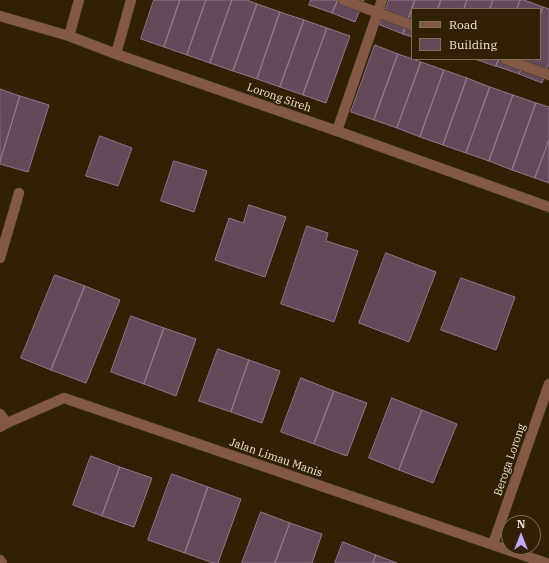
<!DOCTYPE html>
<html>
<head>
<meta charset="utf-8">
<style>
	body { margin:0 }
	#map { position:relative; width:549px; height:563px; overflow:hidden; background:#302005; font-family:"IBM Plex Serif",serif }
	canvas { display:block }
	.legend { position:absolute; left:411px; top:8px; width:130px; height:52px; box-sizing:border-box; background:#302005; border:1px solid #7d6f59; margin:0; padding:5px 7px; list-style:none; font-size:12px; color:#f1e6d7 }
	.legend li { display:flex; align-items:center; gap:8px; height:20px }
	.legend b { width:20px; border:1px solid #7d6f59 }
	.north { position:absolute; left:501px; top:515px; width:40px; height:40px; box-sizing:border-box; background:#302005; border:1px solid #7d6f59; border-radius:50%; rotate:0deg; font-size:11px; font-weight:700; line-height:16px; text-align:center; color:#f1e6d7 }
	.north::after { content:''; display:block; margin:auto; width:14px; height:18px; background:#c0a8f4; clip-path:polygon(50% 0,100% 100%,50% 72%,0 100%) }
</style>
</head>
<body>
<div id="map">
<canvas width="549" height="563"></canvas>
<ul class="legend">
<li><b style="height:5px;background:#835945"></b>Road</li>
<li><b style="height:11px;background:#64495b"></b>Building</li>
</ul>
<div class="north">N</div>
</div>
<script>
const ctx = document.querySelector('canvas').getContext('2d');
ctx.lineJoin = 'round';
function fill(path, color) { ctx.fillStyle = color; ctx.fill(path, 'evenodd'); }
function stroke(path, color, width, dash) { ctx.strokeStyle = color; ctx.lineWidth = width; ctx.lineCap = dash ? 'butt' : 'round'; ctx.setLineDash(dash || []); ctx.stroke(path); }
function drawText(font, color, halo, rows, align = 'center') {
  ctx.font = font + ' "IBM Plex Serif",serif'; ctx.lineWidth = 4; ctx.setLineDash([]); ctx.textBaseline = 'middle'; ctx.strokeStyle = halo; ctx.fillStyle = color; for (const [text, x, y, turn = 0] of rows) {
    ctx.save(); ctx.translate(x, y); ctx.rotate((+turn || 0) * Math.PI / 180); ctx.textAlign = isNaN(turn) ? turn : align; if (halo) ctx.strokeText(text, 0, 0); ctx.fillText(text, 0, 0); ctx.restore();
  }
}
const building = new Path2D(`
	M154,0H180L164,47L141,39Z
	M180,0H206L187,55L164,47Z
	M206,0H232L210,63L187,55Z
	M232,0H247L257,4L233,71L210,63Z
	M311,0H338L332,13L309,5Z
	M338,0H364L355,22L332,13Z
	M389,0H415L403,34L380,25Z
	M415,0H441L438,9H412V37L403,34Z
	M441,0H467L464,9H438Z
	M467,0H493L490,9H464Z
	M493,0H520L517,9H490Z
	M520,0H524L543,7L540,16V9H517Z
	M257,4L280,12L257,79L233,71Z
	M543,7L549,9V64L542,83L519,74L525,59H540V16Z
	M280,12L304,20L280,87L257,79Z
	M304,20L327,28L303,95L280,87Z
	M327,28L350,36L326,103L303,95Z
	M375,45L398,54L374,120L351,112Z
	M398,54L421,62L397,128L374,120Z
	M475,59H499L496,66Z
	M499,59H525L519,74L496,66Z
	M421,62L444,70L420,137L397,128Z
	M444,70L467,78L443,145L420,137Z
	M467,78L490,87L466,153L443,145Z
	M490,87L513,95L489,161L466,153Z
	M0,89L20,96L0,161Z
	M513,95L536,103L512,170L489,161Z
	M20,96L49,105L28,172L0,164Z
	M536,103L549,107V140L535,178L512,170Z
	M100,136L132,148L118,186L86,176Z
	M549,140V183L535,178Z
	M174,161L207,171L194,212L161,201Z
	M249,205L286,217L265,277L215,260L229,218L243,223Z
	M307,226L328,233L326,241L358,251L334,322L281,304Z
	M386,253L436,272L409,342L359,323Z
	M55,275L85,286L51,370L21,358Z
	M461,278L515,297L496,350L441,330Z
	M85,286L120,300L86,383L51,370Z
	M131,316L164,328L144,384L111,372Z
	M164,328L196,339L176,396L144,384Z
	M218,349L249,360L231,412L199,401Z
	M249,360L280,371L262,423L231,412Z
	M301,378L334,391L314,444L281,432Z
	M334,391L367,403L347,456L314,444Z
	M392,398L422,410L399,470L369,458Z
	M422,410L457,424L433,483L399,470Z
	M91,456L120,467L102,516L73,505Z
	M120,467L152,478L134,527L102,516Z
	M172,474L208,487L185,553L148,540Z
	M208,487L241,499L218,563H213L185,553Z
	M261,512L290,523L275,563H242Z
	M290,523L322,534L312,563H275Z
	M343,542L376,555L373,563H335Z
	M376,555L397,563H373Z`);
fill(building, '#64495b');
stroke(building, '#927589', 1);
const service = new Path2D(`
	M343,0L412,25
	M505,59L549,75
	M337,131L382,0`);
const minor = new Path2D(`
	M0,16L69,36L116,54L337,131L549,207
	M69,36L79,0
	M116,54L131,0
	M0,258L19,193
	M0,414L7,423
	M0,427L7,423L64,398L546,563
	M493,544L549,384
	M0,560L2,563`);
stroke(service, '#4b3c22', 11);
stroke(minor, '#4b3c22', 11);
stroke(service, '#835945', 10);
stroke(minor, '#835945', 10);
drawText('11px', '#f1e6d7', '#302005', [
	["Lorong Sireh",279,98,19],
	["Jalan Limau Manis",276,458,19],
	["Beroga Lorong",510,460,-71]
]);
</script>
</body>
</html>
